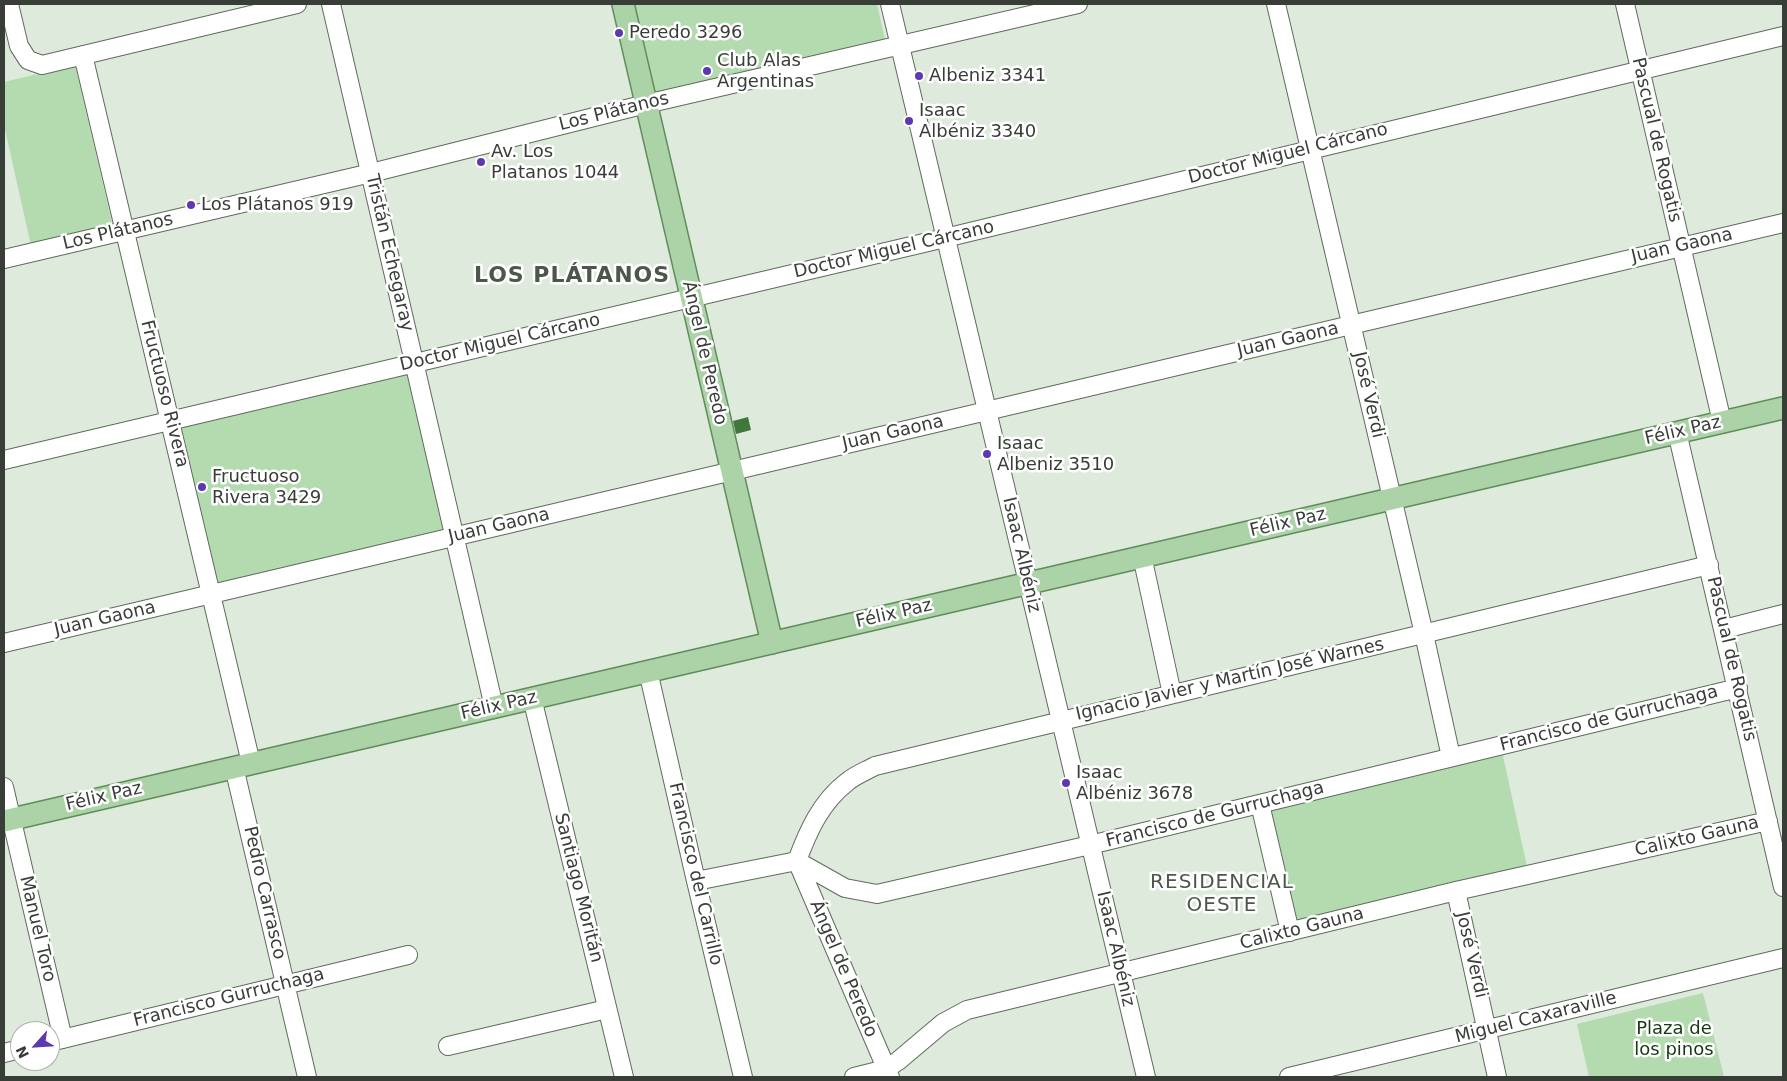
<!DOCTYPE html>
<html>
<head>
<meta charset="utf-8">
<style>
	body { margin:0 }
	#map { position:relative; width:1787px; height:1081px; overflow:hidden; background:#deeadc; font-family:"DejaVu Sans",sans-serif }
	canvas { display:block }
	.frame { position:absolute; inset:0; border:5px solid #383d38; pointer-events:none }
	.north { position:absolute; left:10px; top:1021px; width:50px; height:50px; box-sizing:border-box; background:#fff; border:1px solid #afb1af; border-radius:50%; rotate:244deg; font-size:14px; font-weight:700; line-height:20px; text-align:center; color:#383d38 }
	.north::after { content:''; display:block; margin:auto; width:18px; height:22px; background:#5d38b0; clip-path:polygon(50% 0,100% 100%,50% 72%,0 100%) }
</style>
</head>
<body>
<div id="map">
<canvas width="1787" height="1081"></canvas>
<div class="frame"></div>
<div class="north">N</div>
</div>
<script>
const ctx = document.querySelector('canvas').getContext('2d');
ctx.lineJoin = 'round';
function fill(path, color) { ctx.fillStyle = color; ctx.fill(path, 'evenodd'); }
function stroke(path, color, width, dash) { ctx.strokeStyle = color; ctx.lineWidth = width; ctx.lineCap = dash ? 'butt' : 'round'; ctx.setLineDash(dash || []); ctx.stroke(path); }
function drawText(font, color, halo, rows, align = 'center') {
  ctx.font = font + ' "DejaVu Sans",sans-serif'; ctx.lineWidth = 5; ctx.setLineDash([]); ctx.textBaseline = 'middle'; ctx.strokeStyle = halo; ctx.fillStyle = color; for (const [text, x, y, turn = 0] of rows) {
    ctx.save(); ctx.translate(x, y); ctx.rotate((+turn || 0) * Math.PI / 180); ctx.textAlign = isNaN(turn) ? turn : align; if (halo) ctx.strokeText(text, 0, 0); ctx.fillText(text, 0, 0); ctx.restore();
  }
}
fill(new Path2D(`
	M630,4H877L886,44L652,98Z
	M75,65L114,231L32,250L4,125V82Z
	M409,370L447,529L218,584L179,425Z
	M1502,751L1527,867L1304,921L1296,918L1291,911L1270,815L1272,810L1281,803Z
	M1703,993L1724,1077H1589L1577,1024Z`), '#b4daaf');
fill(new Path2D(`
	M748,417L751,430L736,434L733,421Z`), '#41773b');
const minor = new Path2D(`
	M9,4L19,46L28,60L42,65L297,4
	M331,4L494,707
	M890,4L1146,1077
	M1276,4L1424,634L1451,757
	M1625,4L1722,422
	M83,55L251,763
	M4,259L371,173L646,104L1078,4
	M1677,432L1783,887
	M4,460L945,238L1783,36
	M1142,556L1172,694
	M1724,629L1783,614
	M4,643L1783,223
	M648,671L696,881L743,1077
	M532,698L624,1077
	M234,767L307,1077
	M4,787L63,1039
	M1260,804L1290,932
	M797,861C808,831 821,802 847,782C855,775 866,771 875,766L1709,565
	M797,861L890,1077
	M696,881L797,861L845,888L877,894L1090,845L1738,688
	M1456,891L1497,1077
	M50,1042L408,955
	M448,1046L607,1009
	M4,1053L20,1049
	M854,1077L886,1069L898,1061L943,1023L967,1010L1456,891L1768,821
	M1289,1077L1783,958`);
const major = new Path2D(`
	M623,4L772,643
	M4,821L1783,408`);
stroke(minor, '#606b5e', 20);
stroke(major, '#608c5a', 24);
stroke(minor, '#fff', 18);
stroke(major, '#acd3a7', 21);
for (const [x, y, r, color] of [
	[619,33,5,"#5d38b0"],
	[707,71,5,"#5d38b0"],
	[919,76,5,"#5d38b0"],
	[909,121,5,"#5d38b0"],
	[481,162,5,"#5d38b0"],
	[191,205,5,"#5d38b0"],
	[987,454,5,"#5d38b0"],
	[202,487,5,"#5d38b0"],
	[1066,783,5,"#5d38b0"]
]) { const dot = new Path2D(); dot.arc(x, y, r, 0, 2 * Math.PI); ctx.fillStyle = color; ctx.fill(dot); stroke(dot, '#fff', 2); }
drawText('18px', '#383d38', '#fff', [
	["Peredo 3296",629,33],
	["Club Alas",717,61],
	["Argentinas",717,82],
	["Albeniz 3341",929,76],
	["Isaac",919,111],
	["Albéniz 3340",919,132],
	["Av. Los",491,152],
	["Platanos 1044",491,173],
	["Los Plátanos 919",201,205],
	["Isaac",997,444],
	["Albeniz 3510",997,465],
	["Fructuoso",212,477],
	["Rivera 3429",212,498],
	["Isaac",1076,773],
	["Albéniz 3678",1076,794]
], 'left');
drawText('18px', '#383d38', '#fff', [
	["Los Plátanos",614,112,-14],
	["Pascual de Rogatis",1656,140,77],
	["Doctor Miguel Cárcano",1288,154,-14],
	["Los Plátanos",118,232,-13],
	["Juan Gaona",1682,246,-13],
	["Doctor Miguel Cárcano",894,250,-13],
	["Tristán Echegaray",389,253,77],
	["Juan Gaona",1288,340,-13],
	["Doctor Miguel Cárcano",500,343,-13],
	["Ángel de Peredo",704,353,77],
	["Fructuoso Rivera",164,394,76],
	["José Verdi",1368,395,77],
	["Félix Paz",1683,431,-13],
	["Juan Gaona",893,433,-13],
	["Félix Paz",1288,523,-13],
	["Juan Gaona",499,526,-13],
	["Isaac Albéniz",1021,555,77],
	["Félix Paz",894,614,-13],
	["Juan Gaona",105,619,-13],
	["Pascual de Rogatis",1731,659,77],
	["Ignacio Javier y Martín José Warnes",1230,680,-13],
	["Félix Paz",499,706,-13],
	["Francisco de Gurruchaga",1609,719,-14],
	["Félix Paz",104,797,-13],
	["Francisco de Gurruchaga",1215,815,-14],
	["Calixto Gauna",1697,837,-13],
	["Francisco del Carrillo",695,874,77],
	["Santiago Moritán",578,888,76],
	["Pedro Carrasco",264,893,77],
	["Manuel Toro",37,929,77],
	["Calixto Gauna",1302,929,-14],
	["Isaac Albéniz",1115,949,77],
	["José Verdi",1471,955,77],
	["Ángel de Peredo",843,969,67],
	["Francisco Gurruchaga",229,998,-14],
	["Miguel Caxaraville",1536,1018,-14]
]);
drawText('18px', '#143b10', '#fff', [
	["Plaza de",1674,1029],
	["los pinos",1674,1050]
]);
ctx.letterSpacing = '1px';
drawText('20px', '#4c564a', '#fff', [
	["RESIDENCIAL",1222,883],
	["OESTE",1222,906]
]);
ctx.letterSpacing = '0px';
ctx.letterSpacing = '1px';
drawText('bold 22px', '#4c564a', '#fff', [
	["LOS PLÁTANOS",572,276]
]);
ctx.letterSpacing = '0px';
</script>
</body>
</html>
